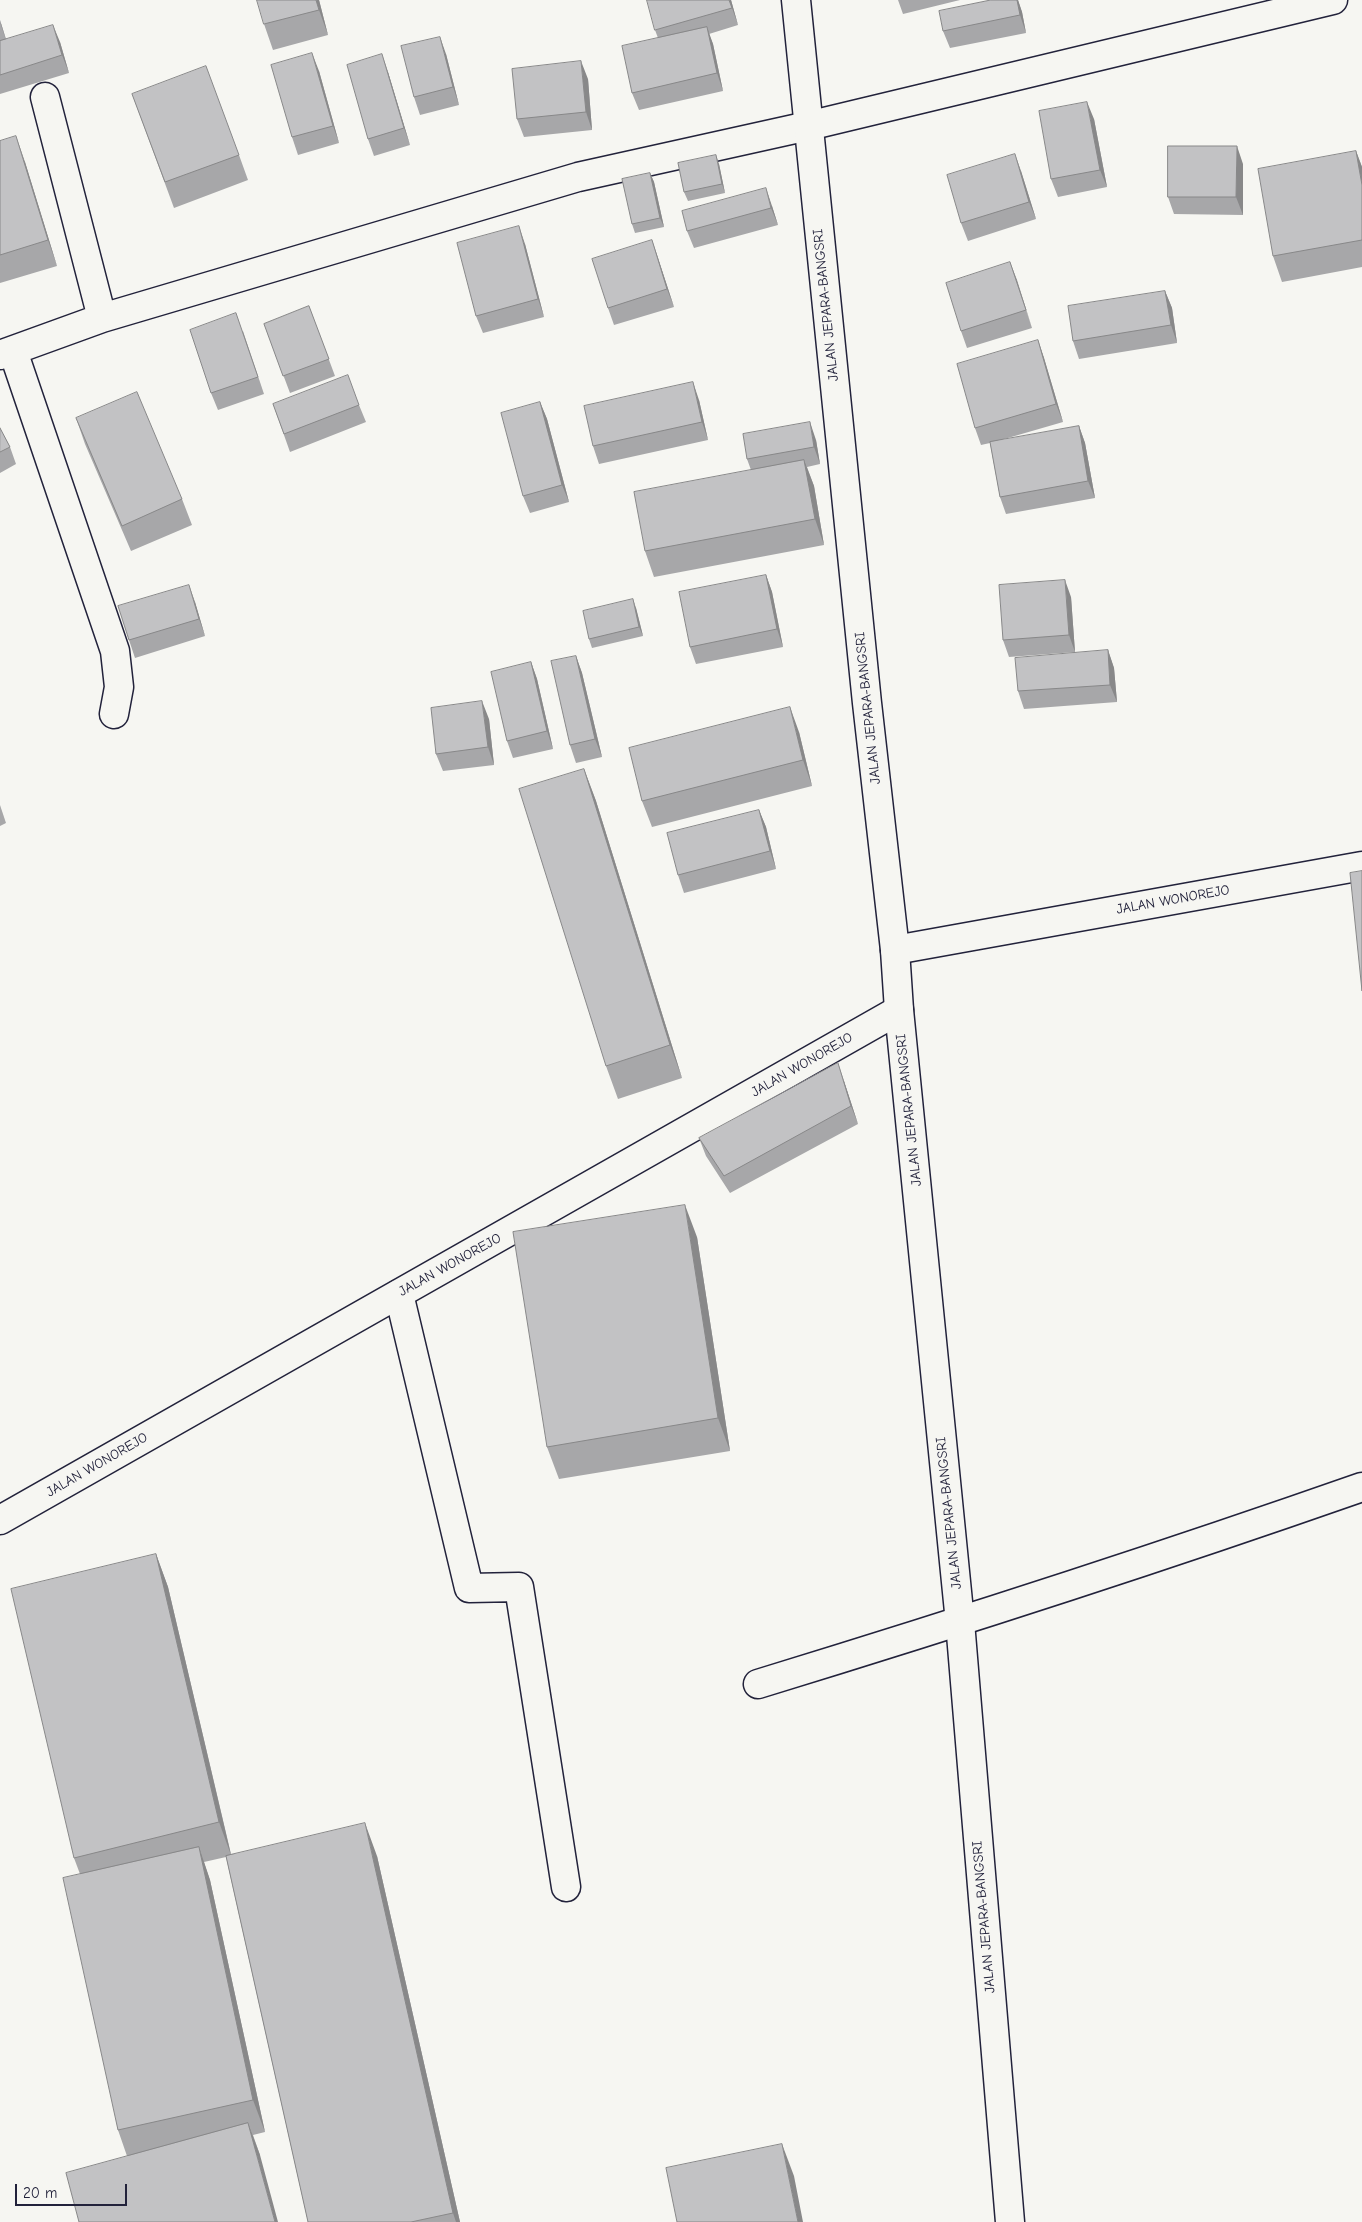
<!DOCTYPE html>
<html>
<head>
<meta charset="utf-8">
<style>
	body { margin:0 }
	#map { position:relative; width:1362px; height:2222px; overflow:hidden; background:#f6f6f2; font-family:"Comic Neue",sans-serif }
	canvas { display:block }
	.scale { position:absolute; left:15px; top:2184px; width:112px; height:22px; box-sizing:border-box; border:2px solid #22223b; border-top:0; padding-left:6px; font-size:15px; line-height:18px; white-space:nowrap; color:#22223b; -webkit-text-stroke:4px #f6f6f2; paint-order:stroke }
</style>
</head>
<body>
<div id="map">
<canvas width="1362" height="2222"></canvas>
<div class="scale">20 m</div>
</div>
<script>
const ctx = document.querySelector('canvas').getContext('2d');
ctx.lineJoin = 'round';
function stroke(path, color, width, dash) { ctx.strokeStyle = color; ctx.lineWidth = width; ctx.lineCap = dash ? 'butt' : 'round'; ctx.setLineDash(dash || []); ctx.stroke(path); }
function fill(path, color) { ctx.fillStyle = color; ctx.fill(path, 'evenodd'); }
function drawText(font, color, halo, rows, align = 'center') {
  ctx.font = font + ' "Comic Neue",sans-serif'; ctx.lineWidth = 4.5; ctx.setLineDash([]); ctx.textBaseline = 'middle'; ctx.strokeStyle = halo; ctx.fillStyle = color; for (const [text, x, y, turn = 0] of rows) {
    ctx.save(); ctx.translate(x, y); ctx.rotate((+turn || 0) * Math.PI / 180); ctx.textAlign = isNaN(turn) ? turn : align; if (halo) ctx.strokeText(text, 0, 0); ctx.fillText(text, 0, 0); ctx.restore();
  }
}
const street = new Path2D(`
	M45,97L102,318
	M13,351L115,651L119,687L114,714
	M0,355L102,318L578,177L808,126L1333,0
	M399,1294L469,1588L519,1587L566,1887
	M758,1684C961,1622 1162,1557 1362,1487`);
const secondary = new Path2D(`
	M895,950L1362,866
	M0,1520L899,1010`);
const primary = new Path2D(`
	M796,0L867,703L895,950L899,1010L960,1622L1010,2222`);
stroke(street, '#22223b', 31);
stroke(secondary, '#22223b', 31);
stroke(primary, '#22223b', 31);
stroke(street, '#f6f6f2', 28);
stroke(secondary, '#f6f6f2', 28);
stroke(primary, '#f6f6f2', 28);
fill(new Path2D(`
	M319,0L328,35L273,50L264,24Z
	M731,0L738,25L709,34L713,44L723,91L639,110L632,93L658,38L655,30Z
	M898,0H960L903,14Z
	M991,0H1018L1022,12L1026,33L950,48L943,31Z
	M0,20L6,39L60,42L69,73L0,94Z
	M446,54L459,105L420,115L414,97Z
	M319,71L339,143L298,155L292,137Z
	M388,72L410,145L374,156L368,139Z
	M588,79L592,130L524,137L517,119Z
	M132,94L239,155L248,180L174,208Z
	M1094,119L1107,187L1058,197L1051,179Z
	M0,141L25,162L57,266L0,283Z
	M1356,151L1362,167V267L1282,282L1273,256Z
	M719,164L725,193L688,201L684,192Z
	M1243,164V215L1174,214L1168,197Z
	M1021,171L1036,219L968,241L961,223Z
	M650,173L654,182L664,227L635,233L632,224Z
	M772,206L778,225L694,248L687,231Z
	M652,240L658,258L674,307L614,325L608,308Z
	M525,244L544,317L483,333L476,316Z
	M1010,262L1032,328L967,348L961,331Z
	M1165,291L1172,308L1177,343L1079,359L1073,341Z
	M309,306L335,376L290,393L264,324Z
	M243,331L264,394L218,410L211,393Z
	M1038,340L1044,358L1063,422L994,442L1079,426L1085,443L1095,498L1006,514L1000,497L990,443L981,445L975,428Z
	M699,400L708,440L599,464L593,446Z
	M540,402L547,419L569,502L530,513L523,496Z
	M273,404L359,405L366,422L290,452Z
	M76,418L182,499L192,525L131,551L85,444Z
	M0,428L10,447L16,464L0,473Z
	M816,440L820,464L807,467L814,486L824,545L654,577L645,551L751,470L747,459Z
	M766,575L772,592L783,647L696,664L690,647Z
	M1071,597L1075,652L1009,657L1003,640Z
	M195,602L205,636L135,658L129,640Z
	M636,608L643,636L592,648L589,639Z
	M1108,650L1114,668L1117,702L1024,709L1018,691Z
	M576,656L582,673L602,757L576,763L570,745Z
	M531,662L537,679L553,749L513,758L507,741Z
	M489,719L494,765L443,771L436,754Z
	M799,732L812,786L652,827L642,801Z
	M584,769L596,801L682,1078L618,1099L606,1066Z
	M0,805L6,823L0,826Z
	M759,810L766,827L776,869L684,893L678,875Z
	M844,1081L858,1124L730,1193L706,1156L699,1138Z
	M697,1237L730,1451L559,1479L547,1447Z
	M156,1554L168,1587L231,1854L377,1856L460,2222H308L226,1857L204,1862L210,1880L265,2132L253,2135L260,2155L127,2156L118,2130L80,1874L74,1858Z`), '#a7a7a9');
fill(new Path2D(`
	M316,0H319L328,35L319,10Z
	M729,0H731L738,25L732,8Z
	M1017,0H1018L1022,12L1026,33L1020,15Z
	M0,20L7,43L1,25Z
	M53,25L60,42L69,73L62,55Z
	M707,27L713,44L723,91L717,73Z
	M440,37L446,54L459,105L453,87Z
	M312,53L319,71L339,143L333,126Z
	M382,54L388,72L410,145L404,128Z
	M581,61L588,79L592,130L586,112Z
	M1087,102L1094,119L1107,187L1100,170Z
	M16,136L25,162L57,266L48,240Z
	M1237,146L1243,164V215L1236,197Z
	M1356,151L1362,167V185Z
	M1015,154L1021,171L1036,219L1029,202Z
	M716,155L719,164L725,193L722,184Z
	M650,173L654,182L664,227L660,218Z
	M766,188L772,206L778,225L771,208Z
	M519,226L525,244L544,317L538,299Z
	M652,240L658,258L674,307L667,289Z
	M1010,262L1017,280L1032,328Z
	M1165,291L1172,308L1177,343L1171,325Z
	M1038,340L1044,358L1063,422L1056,404Z
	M693,382L699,400L708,440L702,422Z
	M540,402L547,419L569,502L562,485Z
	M810,422L816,440L820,464L814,447Z
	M1079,426L1085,443L1095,498L1088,481Z
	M804,460L814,486L824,545L815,519Z
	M766,575L772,592L783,647L777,629Z
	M1065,580L1071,597L1075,652L1069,635Z
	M189,585L195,602L205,636L199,619Z
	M633,599L636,608L643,636L639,627Z
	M1108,650L1114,668L1117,702L1110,685Z
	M576,656L582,673L602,757L595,739Z
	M531,662L537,679L553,749L547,731Z
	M482,701L489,719L494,765L488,747Z
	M790,707L799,732L812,786L803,760Z
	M584,769L596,801L682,1078L670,1045Z
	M759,810L766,827L776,869L770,851Z
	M838,1063L844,1081L858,1124L851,1106Z
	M685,1205L697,1237L730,1451L718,1418Z
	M156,1554L168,1587L231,1855L219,1822Z
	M365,1823L377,1856L460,2222H456L453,2213Z
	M199,1847L210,1880L265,2132L253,2100Z
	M248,2123L260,2155L278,2222H275Z
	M782,2144L794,2176L803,2222H798Z`), '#888889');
const building = new Path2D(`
	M257,0H316L319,10L264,24Z
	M647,0H729L732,8L655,30Z
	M991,0H1017L1020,15L943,31L939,11Z
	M53,25L62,55L0,75V41Z
	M707,27L717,73L632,93L622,46Z
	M440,37L453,87L414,97L401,46Z
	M312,53L333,126L292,137L271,65Z
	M382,54L404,128L368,139L347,65Z
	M581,61L586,112L517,119L512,69Z
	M206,66L239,155L165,182L132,94Z
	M1087,102L1100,170L1051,179L1039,111Z
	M16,136L48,240L0,255V141Z
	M1168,146H1237L1236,197H1168Z
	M1356,151L1362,185V240L1273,256L1258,169Z
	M1015,154L1029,202L961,223L947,175Z
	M716,155L722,184L684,192L678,163Z
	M650,173L660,218L632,224L622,179Z
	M766,188L771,208L687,231L682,211Z
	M519,226L538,299L476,316L457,243Z
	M652,240L667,289L608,308L592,259Z
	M1010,262L1026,310L961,331L946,283Z
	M1165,291L1171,325L1073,341L1068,306Z
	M309,306L329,359L283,376L264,324Z
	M236,313L258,377L211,393L190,330Z
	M1038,340L1056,404L975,428L957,364Z
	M348,375L359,405L284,434L273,404Z
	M693,382L702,422L593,446L584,406Z
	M137,392L182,499L122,526L76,418Z
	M540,402L562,485L523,496L501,413Z
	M810,422L814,447L747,459L743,434Z
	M1079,426L1088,481L1000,497L990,442Z
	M0,428L10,447L0,452Z
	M804,460L815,519L645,551L634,492Z
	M766,575L777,629L690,647L679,592Z
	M1065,580L1069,635L1003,640L999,585Z
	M189,585L199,619L129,640L118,606Z
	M633,599L639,627L589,639L583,611Z
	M1108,650L1110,685L1018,691L1015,658Z
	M576,656L595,739L570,745L551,661Z
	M531,662L547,731L507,741L491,672Z
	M482,701L488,747L436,754L431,708Z
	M790,707L803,760L642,801L629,748Z
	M584,769L670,1045L606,1066L519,789Z
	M759,810L770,851L678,875L667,833Z
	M1362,871V991L1350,873Z
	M838,1063L851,1106L724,1176L699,1138Z
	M685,1205L718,1418L547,1447L513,1232Z
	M156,1554L219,1822L74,1858L11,1589Z
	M365,1823L453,2213L411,2222H308L226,1856Z
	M199,1847L253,2100L118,2130L63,1878Z
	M248,2123L275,2222H79L66,2173Z
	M782,2144L798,2222H677L666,2168Z`);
fill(building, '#c2c2c4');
stroke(building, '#888889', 1);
drawText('14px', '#22223b', '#f6f6f2', [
	["JALAN JEPARA-BANGSRI",826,305,-96],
	["JALAN JEPARA-BANGSRI",868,708,-96],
	["JALAN WONOREJO",1173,900,-10],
	["JALAN WONOREJO",802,1065,-30],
	["JALAN JEPARA-BANGSRI",909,1110,-96],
	["JALAN WONOREJO",450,1265,-29],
	["JALAN WONOREJO",97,1465,-30],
	["JALAN JEPARA-BANGSRI",949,1513,-96],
	["JALAN JEPARA-BANGSRI",984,1917,-95]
]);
</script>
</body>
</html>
